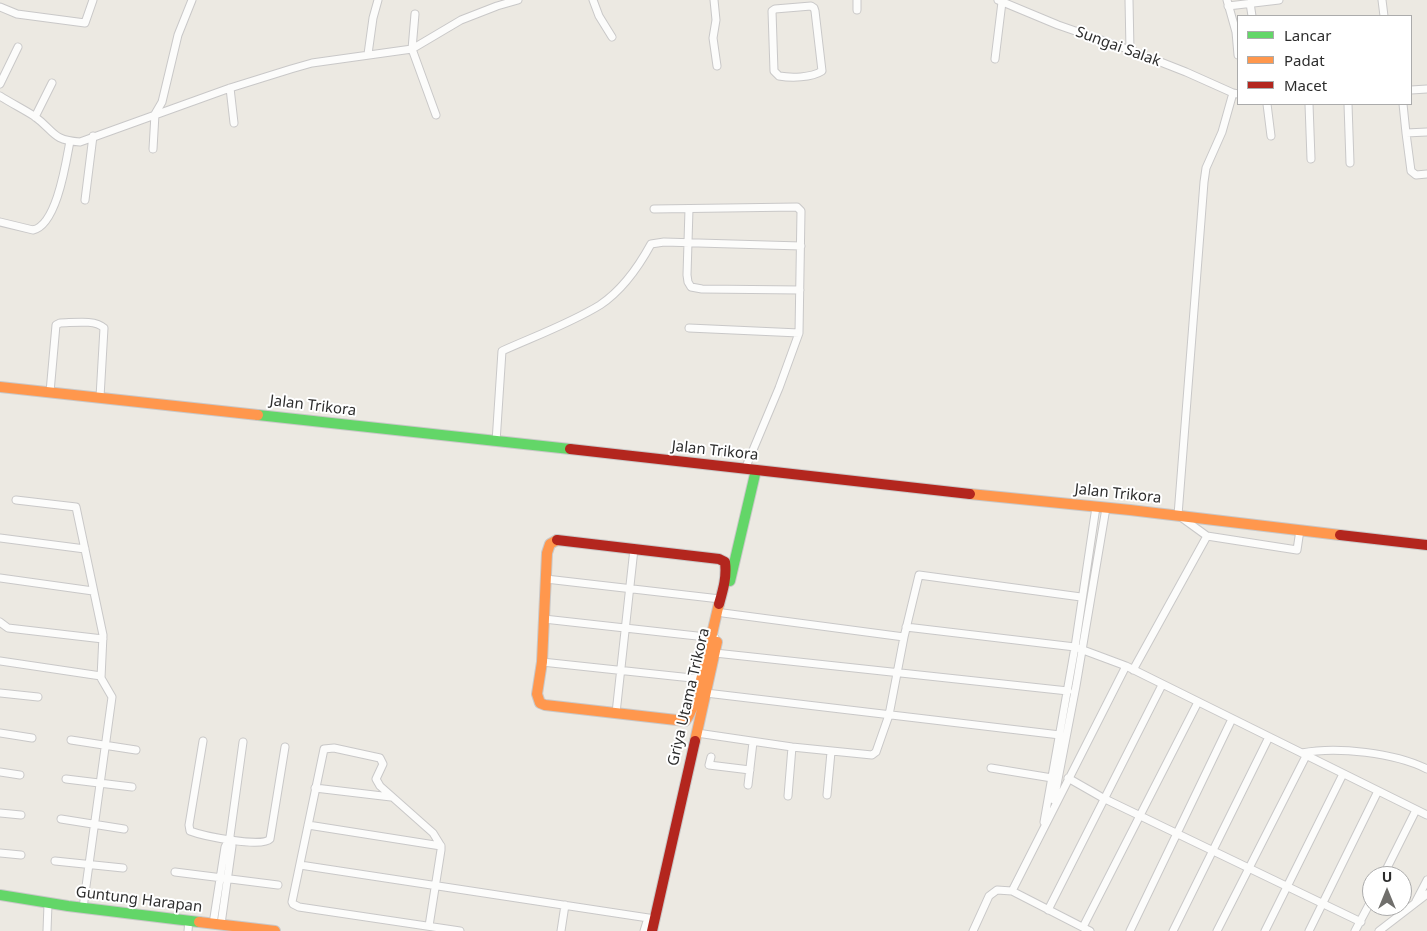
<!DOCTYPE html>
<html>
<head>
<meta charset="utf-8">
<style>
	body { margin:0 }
	#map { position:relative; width:1427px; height:931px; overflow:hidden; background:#ece9e2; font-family:"Noto Sans",sans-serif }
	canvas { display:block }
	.legend { position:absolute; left:1237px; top:15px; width:175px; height:90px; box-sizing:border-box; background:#fff; border:1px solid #ababab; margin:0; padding:6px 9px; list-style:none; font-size:15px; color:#2d2d2d }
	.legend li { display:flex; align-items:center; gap:10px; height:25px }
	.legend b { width:25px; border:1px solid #ababab }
	.north { position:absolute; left:1362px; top:866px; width:50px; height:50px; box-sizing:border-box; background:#fff; border:1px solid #ababab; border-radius:50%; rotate:0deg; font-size:14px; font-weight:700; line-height:20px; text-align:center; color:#2d2d2d }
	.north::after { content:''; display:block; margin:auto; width:18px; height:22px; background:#706f6c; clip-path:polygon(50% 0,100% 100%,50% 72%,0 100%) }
</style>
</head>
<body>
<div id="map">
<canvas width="1427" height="931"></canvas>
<ul class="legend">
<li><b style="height:6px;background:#63d668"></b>Lancar</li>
<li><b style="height:6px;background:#ff974d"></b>Padat</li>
<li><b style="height:6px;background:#b3261e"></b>Macet</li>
</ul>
<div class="north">U</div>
</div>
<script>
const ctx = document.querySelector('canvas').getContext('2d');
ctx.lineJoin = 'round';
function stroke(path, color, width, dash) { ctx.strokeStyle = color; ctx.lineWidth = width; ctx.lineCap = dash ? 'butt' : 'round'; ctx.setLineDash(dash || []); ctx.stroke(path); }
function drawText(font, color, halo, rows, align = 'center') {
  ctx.font = font + ' "Noto Sans",sans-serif'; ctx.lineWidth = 4; ctx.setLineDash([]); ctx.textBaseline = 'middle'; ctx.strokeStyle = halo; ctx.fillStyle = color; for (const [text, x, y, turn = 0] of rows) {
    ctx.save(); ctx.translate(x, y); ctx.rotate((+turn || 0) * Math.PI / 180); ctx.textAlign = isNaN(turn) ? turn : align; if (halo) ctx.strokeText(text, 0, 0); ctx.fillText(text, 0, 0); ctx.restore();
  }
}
const street = new Path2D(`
	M593,0L599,16L612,37
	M714,0L716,20L713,38L717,66
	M857,0V10
	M998,0L1058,25L1130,50L1186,72L1233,93L1238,94
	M1129,0L1130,50
	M1227,0L1236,32L1238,55
	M1382,0L1384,16
	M1250,3L1252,16
	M811,6L814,8L815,11L822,71C811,78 791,78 779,76L774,71L772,11L775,9Z
	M1228,6L1279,0
	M0,7L17,14L85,23L93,0
	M415,14L412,49L436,115
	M368,54L373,18L378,0
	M995,59L1002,2
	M0,84L18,47
	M230,88L234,123
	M1411,90L1427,89
	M0,96C11,103 23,109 34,116C55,131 51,140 80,142L230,88L291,69L312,63L412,49L461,20L497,6L518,0
	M1267,104L1271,136
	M1309,104L1311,159
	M1348,104L1350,163
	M1403,104L1406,133L1427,132
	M35,117L52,83
	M1406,133L1411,171L1416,175L1427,174
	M153,149L155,114L162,102L178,35L192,0
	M85,200L93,136
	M654,209L797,207L801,211L799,333L779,388L745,469
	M689,209L687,275L688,282L691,287L702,289L800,290
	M0,222L33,230C57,225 66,162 70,141
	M689,328L799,333
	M50,392L56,325L60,323C72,323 95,319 104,328L100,397
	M496,442L502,351C533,337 571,323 600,305C621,291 639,266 651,244L664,242L801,246
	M16,500L76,507L103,635L101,678L112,697L83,908
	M1207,536L1178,515L1204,182L1206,168L1222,132L1233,93
	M0,538L85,549
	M0,578L93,591
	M546,579L720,599
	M723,613L904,637
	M544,619L715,638
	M0,622L8,628L103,639
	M906,627L1075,647L1126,666L1427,815
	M715,653L1068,691
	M0,661L101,676
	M542,662L701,679
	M1133,670L1207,536L1297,550L1300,530
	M0,693L38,697
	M706,693L1060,735
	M616,713L634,549
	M0,733L32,738
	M697,733L792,747L872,755L876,752L889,715L904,637L919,575L1081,597
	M71,740L136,750
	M203,741L189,825L190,831C203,836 262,848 270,839L285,747
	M1302,753C1337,746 1395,753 1427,769
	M711,757L709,765L750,770
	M991,768L1052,778
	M0,772L20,775
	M1068,778L1103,798L1361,922
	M66,779L132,787
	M748,785L753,742
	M315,788L391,797
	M827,795L831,752
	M788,796L792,747
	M1054,800L1076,686L1106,508
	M0,813L21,815
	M61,819L124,829
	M1044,822L1075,647L1096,507
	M308,825L441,846
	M0,853L21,855
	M55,861L123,868
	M300,865L655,919
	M175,872L278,885
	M1383,876L1416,810
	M1416,901L1427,880
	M1048,910L1162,685
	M213,924L225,847L230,837
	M221,924L232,846L230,836L243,742
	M429,926L441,850V846L433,833L380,786L376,779L383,764L380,758L334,748L324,749L292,902L293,904L299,907L460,931
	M1083,927L1198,702
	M47,931L48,904
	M188,931L189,920
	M561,931L565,905
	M644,931L648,918
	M973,931L989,896L997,890L1012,891
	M1090,931L1012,891L1126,666
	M1130,931L1232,719
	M1173,931L1269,737
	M1217,931L1306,756
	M1265,931L1343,774
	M1309,931L1378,791
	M1355,931L1372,899
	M1379,931L1427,894`);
const fast = new Path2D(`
	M258,415L570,449
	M730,581L756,470
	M0,895L68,906L199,922`);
const slow = new Path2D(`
	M0,387L258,415
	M970,494L1130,510L1340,535
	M557,540L550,544L547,553L542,662L537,694L540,703L545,705L685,721C698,708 713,626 719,604
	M695,741L717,642
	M199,922L275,931`);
const jam = new Path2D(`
	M570,449L970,494
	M1340,535L1427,545
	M557,540L719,559L725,562C727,577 723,590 719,604
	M652,931L695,741`);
stroke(street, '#c9c8c8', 9);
stroke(fast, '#c9c8c8', 12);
stroke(slow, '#c9c8c8', 12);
stroke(jam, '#c9c8c8', 12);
stroke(street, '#fcfcfb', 7);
stroke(fast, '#63d668', 10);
stroke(slow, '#ff974d', 10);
stroke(jam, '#b3261e', 10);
drawText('15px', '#2d2d2d', '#fff', [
	["Sungai Salak",1118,47,20],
	["Jalan Trikora",313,406,7],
	["Jalan Trikora",715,451,6],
	["Jalan Trikora",1118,494,6],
	["Griya Utama Trikora",689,697,-77],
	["Guntung Harapan",139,900,7]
]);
</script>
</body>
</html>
